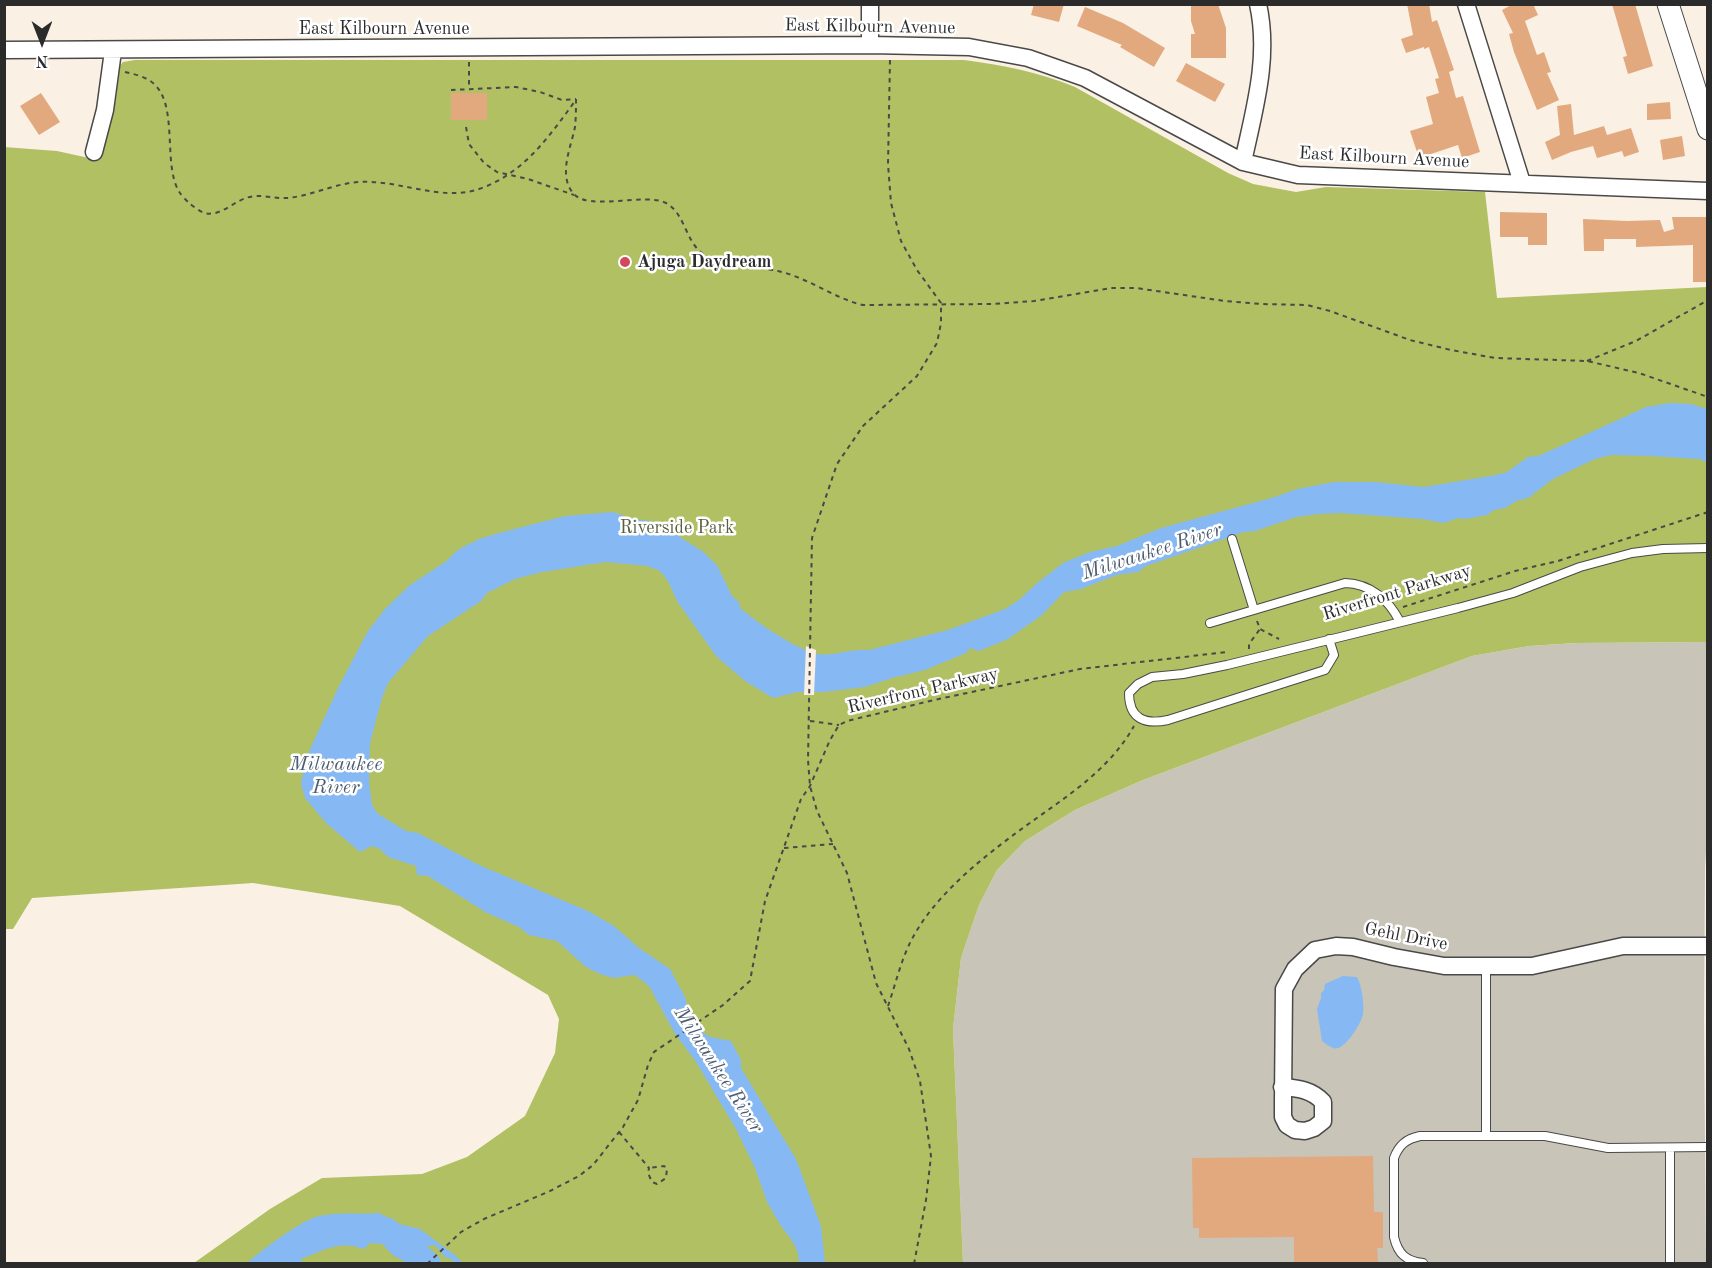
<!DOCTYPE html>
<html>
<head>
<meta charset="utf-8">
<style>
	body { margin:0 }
	#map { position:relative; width:1712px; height:1268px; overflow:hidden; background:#faf0e3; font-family:"Old Standard TT",serif }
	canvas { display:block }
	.frame { position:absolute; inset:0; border:6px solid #2b2b2b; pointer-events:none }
	.north { position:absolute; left:12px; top:12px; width:60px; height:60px; -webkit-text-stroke:4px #fff; paint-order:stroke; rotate:180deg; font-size:16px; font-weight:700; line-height:24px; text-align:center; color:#2b2b2b }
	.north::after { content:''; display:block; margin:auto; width:21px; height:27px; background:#2b2b2b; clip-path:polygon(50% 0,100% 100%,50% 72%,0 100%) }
</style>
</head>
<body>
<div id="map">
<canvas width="1712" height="1268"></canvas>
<div class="frame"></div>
<div class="north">N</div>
</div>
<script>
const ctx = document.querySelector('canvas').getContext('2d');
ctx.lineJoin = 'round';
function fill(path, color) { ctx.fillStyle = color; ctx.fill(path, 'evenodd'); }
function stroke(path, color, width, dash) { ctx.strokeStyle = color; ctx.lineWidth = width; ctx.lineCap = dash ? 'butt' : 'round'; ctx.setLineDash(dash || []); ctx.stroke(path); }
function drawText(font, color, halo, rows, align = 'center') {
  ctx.font = font + ' "Old Standard TT",serif'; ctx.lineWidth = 5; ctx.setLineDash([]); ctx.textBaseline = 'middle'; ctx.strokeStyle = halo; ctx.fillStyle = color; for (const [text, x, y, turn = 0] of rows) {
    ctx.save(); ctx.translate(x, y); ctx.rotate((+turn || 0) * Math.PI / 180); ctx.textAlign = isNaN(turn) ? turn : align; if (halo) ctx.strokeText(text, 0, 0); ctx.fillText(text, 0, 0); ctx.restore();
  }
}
fill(new Path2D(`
	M1707,642L1708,815L1705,868L1704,1021L1706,1263L963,1264L953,1029L961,958L979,905L997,870L1025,841L1075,810L1143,780L1472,656L1529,646L1576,643Z`), '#c8c4b8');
fill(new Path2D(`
	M135,60H964C1002,65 1039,72 1075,87L1228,173L1253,184L1296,192L1326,187L1485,192L1497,298L1707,287V642L1576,643L1529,646L1472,656L1143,780L1075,810L1025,841L997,870L979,905L961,958L953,1029L963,1263H194L270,1209L322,1178L422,1174L467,1157L525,1116L555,1053L559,1019L548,995L400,906L253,883L32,898L13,929H5L4,147L57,151L98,160C105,137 115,113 117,89C117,78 115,70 123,62Z`), '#b0c063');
fill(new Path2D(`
	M1670,403L1691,404L1707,409V462L1699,459L1651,456L1612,455L1595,459L1578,467L1553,479L1528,498L1516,501L1505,508L1494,510L1487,515L1466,519L1458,518L1444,523L1422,519L1340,513L1318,514L1296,517L1255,531L1244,532L1146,566L1138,572L1117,575L1081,589L1064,592L1042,615L1008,639L979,651L970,648L966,653L925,670L892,678L865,687L823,692H798L773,698L745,681L716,656L677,601L668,581L660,571L647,566L606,562L542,572L515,579L487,593L481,601L428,636L388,683L382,698L370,743L369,781L372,805L378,814L406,831L418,833L479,865L588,911L614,926L639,948L670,969L686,999L687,1012L701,1031L710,1037L731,1041L741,1060V1068L796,1159L821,1226L825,1263H799L798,1253L793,1242L781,1226L767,1202L755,1168L736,1129L696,1062L674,1032L649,986L635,975L613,978L600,974L586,967L557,941L529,935L519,927L487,913L428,876L417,875L416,866L388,857L380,849L372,846L360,852L326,823L305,798L301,784L306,758L339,686L368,631L385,609L410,585L445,562L459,549L479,539L499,533L565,516L613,512L633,519L656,522L702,551L717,565L732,596L739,602L740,608C761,625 792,647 817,654C831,657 852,648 869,650L948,630L1005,609L1019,600L1036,584L1063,563L1090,552L1117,546L1161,528L1275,497L1297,489L1334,482H1375L1424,487L1496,475L1507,472L1528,457L1538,456L1554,449L1646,407Z
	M1343,976L1357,977C1362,986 1364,1003 1363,1014C1362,1022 1347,1046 1338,1048C1333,1050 1326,1044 1322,1041L1317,1009L1321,998V993L1324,990L1325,984Z
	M379,1213L399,1224L420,1229L456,1256L463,1263H454L453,1260L445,1257L435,1245L423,1247L417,1244L412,1253L424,1263C406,1263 394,1260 383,1244L370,1243L364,1249C339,1240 324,1250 301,1259L303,1263L246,1264C260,1251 297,1224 313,1218C334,1211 358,1215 379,1213Z`), '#86b9f3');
fill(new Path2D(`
	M806,646L816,650L814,695H804Z`), '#faf0e3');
stroke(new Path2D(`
	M386,1230L428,1264`), '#86b9f3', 26);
fill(new Path2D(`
	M1034,4H1064L1059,22L1031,15Z
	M1191,4H1218L1226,28V58H1191V34H1195L1191,21Z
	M1407,4H1429L1432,22L1437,20L1454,70L1449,72L1456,98L1463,96L1480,152L1462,158L1458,145L1419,158L1410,131L1433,124L1426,97L1439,93L1435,79L1439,78L1429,47L1424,49V47L1406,53L1401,39L1413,35Z
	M1513,4H1533L1538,15L1525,21L1537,55L1544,52L1551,72L1547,73L1559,100L1537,110L1514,52L1509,34L1513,33L1502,10Z
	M1612,4H1635L1653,66L1628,74L1623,57L1627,56Z
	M1085,7L1123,23L1165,48L1154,67L1120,47L1122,45L1077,26Z
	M1186,63L1225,84L1215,102L1176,81Z
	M41,93L60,122L39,135L20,106Z
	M451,93H487V120H451Z
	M1670,102L1671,119L1647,120V104Z
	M1571,104L1574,135L1604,126L1607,135L1631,128L1639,152L1624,157L1622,151L1597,158L1593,146L1571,152L1552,160L1545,142L1560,135L1557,106Z
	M1682,136L1685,156L1663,160L1660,140Z
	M1500,212L1547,213V245H1528V237H1500Z
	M1672,217H1706L1707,282H1693V245L1636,247V239H1604V251H1584L1583,219L1627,221L1660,220L1664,232L1674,229Z
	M1373,1156L1374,1212H1383V1248H1377L1378,1263H1294V1237L1199,1238V1228H1193L1192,1158Z`), '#e2a97f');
const service = new Path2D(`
	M1232,539L1254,610
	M1210,623L1345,583C1371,584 1389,600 1400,622
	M1329,639L1334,655L1325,670L1168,720C1145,725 1129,719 1129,693L1138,684L1152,677L1183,674L1227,665L1458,608L1513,593L1580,567L1632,553L1663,549L1708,548
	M1486,966V1136
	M1670,1148V1264
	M1423,1263C1406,1261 1398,1254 1394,1237V1158C1399,1145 1406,1139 1420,1136H1545L1608,1148L1708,1147`);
const minor = new Path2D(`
	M1466,4L1522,183
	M870,45V4
	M4,50L870,45L969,47L1028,58L1085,78L1243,162L1298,175L1708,191
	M94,152L105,110L113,51
	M1243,162C1254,110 1270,58 1258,4
	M1282,1087C1298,1088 1312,1090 1323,1102V1121L1314,1128L1305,1131L1295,1130L1287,1125L1283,1117V1100L1284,989L1295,969L1315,950L1336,946L1353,947L1394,957L1444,966H1532L1623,946H1708`);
const tertiary = new Path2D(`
	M1668,4L1708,129`);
stroke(service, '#4a4947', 10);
stroke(minor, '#4a4947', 19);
stroke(tertiary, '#4a4947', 23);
stroke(new Path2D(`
	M890,60L888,164L891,203L901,241L917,270L941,303V323L937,343L917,376L863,426L837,464L812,538L808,760L810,786L817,811L847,873L876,983L909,1049L920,1081L931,1156L926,1200L914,1264
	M469,62V89
	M125,72C134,74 147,77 154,84C179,106 162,167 180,193C182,196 186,200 189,203C193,206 199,211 204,213C220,217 233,202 246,198C259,193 274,199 287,198C311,196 333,184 358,182C398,179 440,202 479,189C523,174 549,137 575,101
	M451,90L516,87L540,92L562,100L576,99
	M576,99C576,108 576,118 575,127C571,147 558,175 573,193C587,212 645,192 666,203C685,213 685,241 703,254C720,266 757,266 778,271C809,278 833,298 863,305L993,304L1034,301L1111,288H1136L1225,301L1261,304L1307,305L1330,311L1410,340L1451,350L1495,358L1587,361L1639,373L1708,397
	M466,127L469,144L484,163L497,172L528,179L574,195
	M1587,361L1636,341L1708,300
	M1403,607L1515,571L1558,561L1708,512
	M1257,621L1260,629L1279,639
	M1249,649V644L1260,629
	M810,721L839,725
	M784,848L833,844
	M888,1006C895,986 900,964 909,945C930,900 977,862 1016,833C1059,801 1107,774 1134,726
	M619,1132L649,1168L648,1173L652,1182L657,1184L666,1178L667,1168L664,1166L649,1168
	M427,1264L461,1232L484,1219L548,1192L579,1176L593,1165L623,1127L638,1100L648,1065L654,1052L723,1005L750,981L765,901L801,799L810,786L830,740L839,725L847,721L934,700L1080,669L1227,652`), '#4a4947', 2, [4.5, 4.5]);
stroke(service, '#fff', 8);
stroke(minor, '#fff', 16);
stroke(tertiary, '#fff', 21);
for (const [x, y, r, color] of [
	[625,262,6,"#d1495b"]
]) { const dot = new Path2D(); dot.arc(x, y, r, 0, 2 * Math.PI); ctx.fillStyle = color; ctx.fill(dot); stroke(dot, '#fff', 2); }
drawText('18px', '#2b2b2b', '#fff', [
	["East Kilbourn Avenue",870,27,1],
	["East Kilbourn Avenue",384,29],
	["East Kilbourn Avenue",1384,158,3],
	["Riverfront Parkway",1397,593,-17],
	["Riverfront Parkway",923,691,-13],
	["Gehl Drive",1406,937,11]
]);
drawText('bold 18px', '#2b2b2b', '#fff', [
	["Ajuga Daydream",637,262]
], 'left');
drawText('18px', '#5a5f3f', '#fff', [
	["Riverside Park",677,528]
]);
drawText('italic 20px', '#4b5d71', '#fff', [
	["Milwaukee River",1152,552,-18],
	["Milwaukee",336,765],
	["River",336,788],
	["Milwaukee River",718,1070,57]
]);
</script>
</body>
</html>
